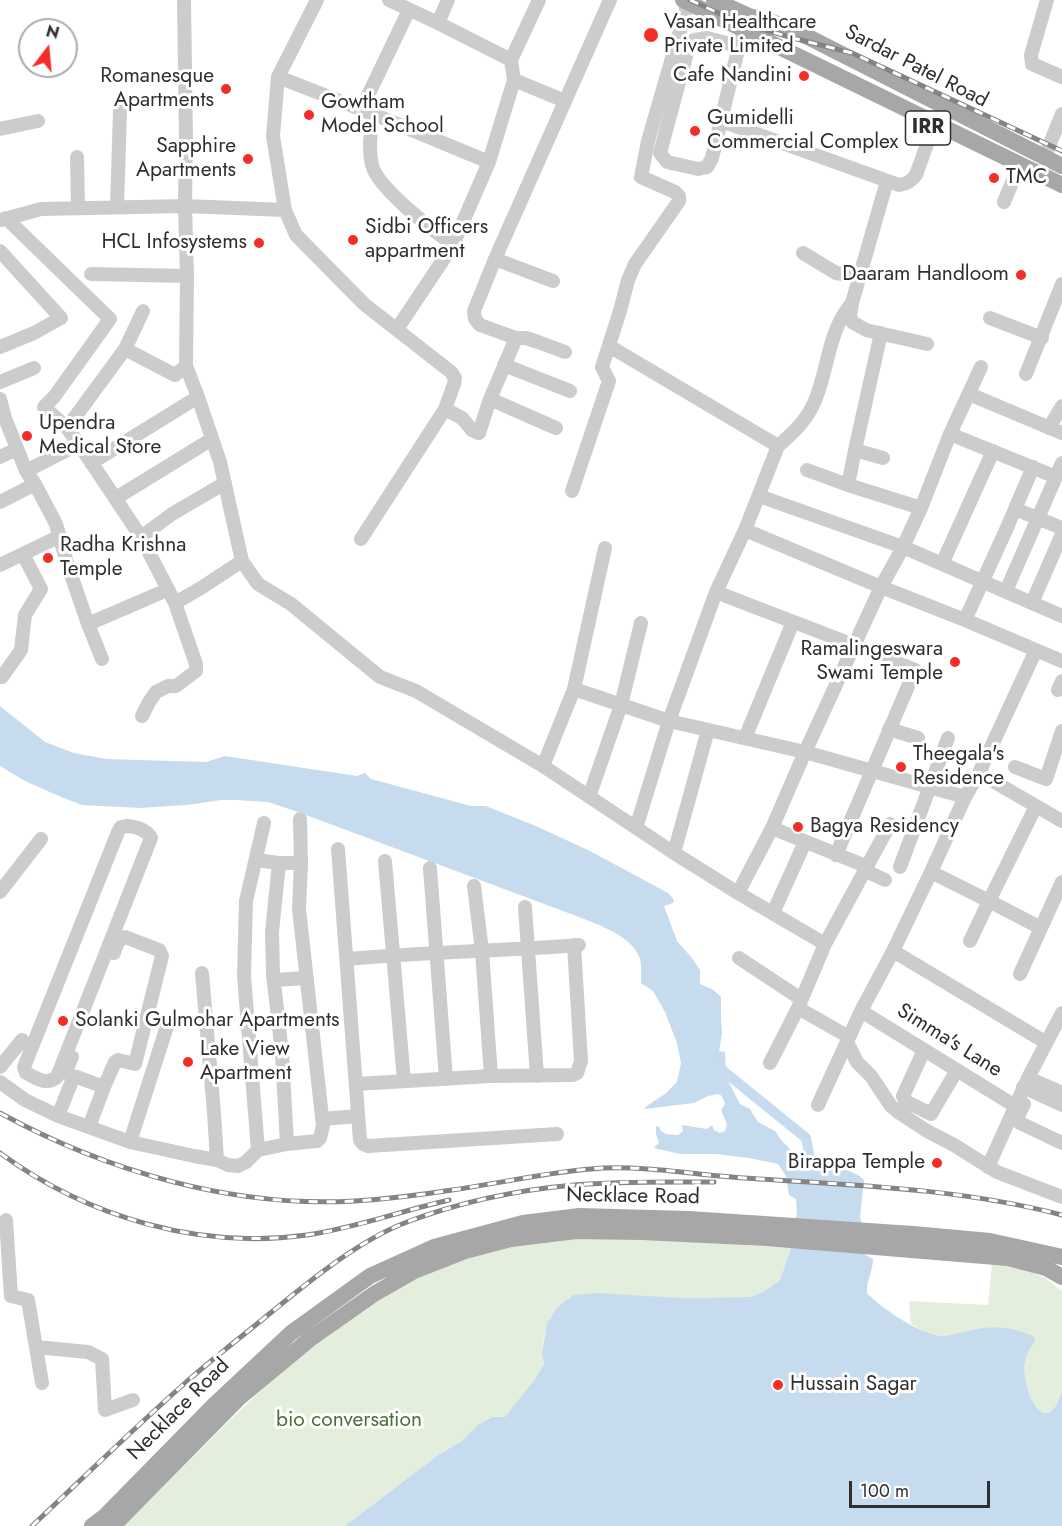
<!DOCTYPE html>
<html>
<head>
<meta charset="utf-8">
<style>
	body { margin:0 }
	#map { position:relative; width:1062px; height:1526px; overflow:hidden; background:#fff; font-family:Jost,sans-serif }
	canvas { display:block }
	.north { position:absolute; left:18px; top:18px; width:60px; height:60px; box-sizing:border-box; background:#fff; border:2px solid #acacac; border-radius:50%; rotate:16deg; font-size:16px; font-weight:700; line-height:24px; text-align:center; color:#2f2f2f }
	.north::after { content:''; display:block; margin:auto; width:21px; height:27px; background:#f22e26; clip-path:polygon(50% 0,100% 100%,50% 72%,0 100%) }
	.scale { position:absolute; left:849px; top:1481px; width:141px; height:27px; box-sizing:border-box; border:3px solid #2f2f2f; border-top:0; padding-left:8px; font-size:18px; line-height:21px; white-space:nowrap; color:#2f2f2f; -webkit-text-stroke:4px #fff; paint-order:stroke }
</style>
</head>
<body>
<div id="map">
<canvas width="1062" height="1526"></canvas>
<div class="north">N</div>
<div class="scale">100 m</div>
</div>
<script>
const ctx = document.querySelector('canvas').getContext('2d');
ctx.lineJoin = 'round';
function fill(path, color) { ctx.fillStyle = color; ctx.fill(path, 'evenodd'); }
function stroke(path, color, width, dash) { ctx.strokeStyle = color; ctx.lineWidth = width; ctx.lineCap = dash ? 'butt' : 'round'; ctx.setLineDash(dash || []); ctx.stroke(path); }
function drawText(font, color, halo, rows, align = 'center') {
  ctx.font = font + ' Jost,sans-serif'; ctx.lineWidth = 6; ctx.setLineDash([]); ctx.textBaseline = 'middle'; ctx.strokeStyle = halo; ctx.fillStyle = color; for (const [text, x, y, turn = 0] of rows) {
    ctx.save(); ctx.translate(x, y); ctx.rotate((+turn || 0) * Math.PI / 180); ctx.textAlign = isNaN(turn) ? turn : align; if (halo) ctx.strokeText(text, 0, 0); ctx.fillText(text, 0, 0); ctx.restore();
  }
}
fill(new Path2D(`
	M572,1234L791,1248L780,1280L763,1292L750,1297L680,1298L556,1309C545,1327 540,1343 544,1364L535,1379L505,1418L492,1417L478,1425L462,1441L438,1455L345,1526H124L231,1419L290,1363L352,1317L425,1273L471,1256Z
	M992,1263L1021,1268L1045,1278L1062,1291V1391C1045,1445 1021,1387 1025,1362C1026,1354 1031,1348 1035,1341L943,1336L928,1334L911,1324L909,1301L988,1305Z`), '#e4eedc');
fill(new Path2D(`
	M0,706L45,742L74,753L106,759L206,762L225,756L357,776L365,773L371,779L471,806H486L538,827L590,851L668,893L674,900L673,903L664,906L677,941L692,958L700,970V984L712,989L721,997V1018L722,1034L719,1051L725,1052L726,1077L740,1104L750,1109L758,1122L775,1131L782,1141L791,1150L803,1154L816,1156L858,1175L864,1180L860,1217L867,1241L864,1254L873,1259C873,1271 866,1281 867,1293C881,1308 921,1335 942,1336C949,1336 957,1333 964,1332C984,1327 999,1325 1019,1331C1025,1333 1030,1334 1035,1338V1341C1031,1348 1026,1354 1025,1362C1021,1387 1045,1445 1062,1391V1526H345L438,1455L462,1441L478,1425L492,1417H505L535,1379L544,1364L542,1352L547,1324L556,1309L564,1302L574,1295L597,1293L680,1298L750,1297L763,1292L780,1280L791,1248L794,1220L797,1215L796,1199L789,1195L786,1176L778,1164L749,1158L716,1154H680L654,1148L659,1142L656,1134V1126L660,1127V1130L666,1134L678,1135L683,1131L682,1125L707,1129L712,1125L714,1130L720,1133L725,1131L727,1124L721,1110L725,1104L722,1096L718,1094L708,1096L694,1103L645,1109V1107L665,1094L677,1082L681,1063L677,1043L665,1012L653,991L641,983C641,975 642,967 640,959C634,937 599,925 579,917L298,812L268,802L237,800H221L187,805L140,808L82,805L61,797L25,781L0,766Z`), '#c7dbef');
stroke(new Path2D(`
	M716,1065L806,1138L810,1158L815,1167`), '#c7dbef', 10);
stroke(new Path2D(`
	M317,0L278,77L273,136L285,210L296,235L364,304L451,372L455,378L454,384L445,409L361,539
	M389,0L438,23L511,60L514,80L565,101
	M1047,0L1031,55L1032,64L1062,77
	M438,23L448,0
	M738,46L707,38L694,40L688,49L660,153L667,162L698,169L707,167L712,158L743,29
	M511,60L539,0
	M278,77L373,114L489,162
	M361,110L409,10
	M373,114C371,131 368,148 372,165C378,189 432,229 453,245
	M721,121L899,185C907,184 911,181 916,175L932,130
	M0,129L38,121
	M1047,151L1062,114
	M77,157L78,208
	M887,181L852,303L850,315L852,322L866,330L927,344
	M1004,202L1016,173
	M117,207L120,111
	M6,218L110,319L54,397L44,407L67,428L79,444L141,537L175,603L196,664V671L176,686H168L156,692L149,702L142,716
	M1,220L41,209L185,206L285,210
	M0,251L61,318L34,333L0,347
	M803,253L836,273L859,277
	M495,259L553,281
	M91,274L187,276
	M990,318L1042,338
	M397,329L453,245L489,162L514,80
	M609,346L778,446C793,433 806,421 814,403C829,369 827,332 852,303
	M125,349L143,311
	M565,352L538,342L526,338H516L480,325L475,319L474,311L495,259L610,0
	M504,365L570,391
	M1026,374L1062,284
	M0,382L34,368
	M969,394L1062,433
	M0,399L5,418L26,471L35,484L56,524L67,563L88,624L102,659
	M490,399L556,428
	M445,409L462,418L472,430L479,433L490,399L516,338
	M67,428L125,349L175,375L186,366
	M1049,428L1062,406
	M950,434L1056,477
	M855,450L881,333
	M0,457L17,449
	M91,463L198,397
	M807,470L848,485L921,508
	M26,471L79,444
	M848,485L855,450L883,458
	M572,491L609,381L602,367L620,311L628,280L635,264L679,201V196L675,192L641,177L648,141L688,3
	M759,496L903,547L1062,616
	M116,498L212,439
	M0,502L35,484
	M1015,509L1062,528
	M745,530L881,587L965,620L1062,661
	M141,537L172,514L225,483
	M242,561L258,584L291,604L380,677L416,691L543,766L674,853L738,893L825,944
	M942,564L993,451
	M0,565L60,536
	M1006,591L1062,463
	M716,592C782,618 849,642 915,670L836,855
	M175,603L201,588L242,561L220,462L198,397L186,366L187,276L185,206L186,140L184,0
	M1032,603L1062,534
	M965,620L1006,530L1033,467
	M88,624L160,593
	M2,677L21,650L25,615L41,589L23,554
	M574,689L669,721L805,752L965,797
	M1058,690L1062,681
	M889,729L918,738
	M745,738L793,622
	M543,766L574,689L605,548
	M1015,767L1046,779L1062,731
	M979,773L1062,821
	M589,797L621,705L641,623
	M1036,806L989,901L1041,928L1062,882
	M126,826C135,826 147,830 151,838L57,1077C46,1086 37,1078 26,1073L24,1067L118,832L121,827Z
	M636,828L669,721L716,592L745,530L778,446
	M772,828L868,867
	M338,849L360,1140L363,1144L368,1146L557,1134
	M674,853L708,730
	M256,860L279,863H301L300,819
	M385,861L404,1081
	M900,867L948,738
	M430,868L446,1079
	M866,871L885,880
	M931,872L989,901L970,941
	M474,886L482,951L491,1076
	M0,892L41,839
	M738,893L772,828L805,752L881,587L902,549L921,508L950,434L981,367
	M525,907L537,1076
	M773,913L805,842
	M893,951L1045,1042
	M739,958L801,999
	M347,959C424,952 502,951 579,945
	M202,973L214,1113L217,1160
	M1020,974L1041,928
	M274,980L307,978
	M798,1008L849,1037
	M861,1011L1015,1106
	M847,1042L857,1062L871,1076L891,1106L898,1112L927,1131L954,1145L997,1172L1062,1197
	M924,1050L903,1096L905,1101L931,1114L957,1070
	M72,1057L66,1071L73,1078
	M770,1063L798,1008L825,944L890,824
	M0,1067L22,1040
	M1028,1078L1062,1093
	M0,1082L25,1100L58,1116L130,1142L194,1156L217,1160L228,1165L238,1166L246,1162L258,1150L287,1144L282,1053L273,974L272,932L279,863
	M356,1084L491,1076L573,1075L577,1073L581,1061L574,945
	M1023,1087L1062,1105
	M1024,1104L1018,1116L1020,1123L1062,1143
	M818,1105L861,1011L893,951L931,872L965,797L979,773L1036,650
	M58,1116L73,1078L77,1077L104,1087L115,1062L118,1060L135,1064L162,956L159,950L125,937C117,939 116,947 114,953
	M322,1119L358,1116
	M89,1127L104,1087
	M130,1142L168,1023
	M287,1144L317,1141L320,1138L323,1126L299,909L301,863
	M258,1150L244,976L246,901L264,823
	M988,1167L1028,1078L1062,1013
	M6,1220L11,1296L28,1300L42,1383
	M36,1347L88,1352L102,1359L105,1410L133,1400`), '#ccc', 14);
stroke(new Path2D(`
	M683,0L1062,185
	M714,0L749,16L775,23L810,38L1062,166
	M92,1526L104,1517L214,1405L291,1333L370,1276L434,1247L523,1223L579,1216L689,1219L913,1234L990,1241L1062,1257
	M113,1526L240,1397L310,1339L374,1294L414,1271L465,1251L511,1239L576,1231L642,1232L766,1238L1008,1258L1046,1268L1062,1277`), '#a7a7a7', 16);
const rail = new Path2D(`
	M690,0L738,22L793,38L852,53L1062,151
	M0,1113C106,1171 232,1208 355,1201C387,1199 420,1195 452,1190C502,1183 552,1171 603,1168C650,1166 696,1175 744,1178C850,1185 959,1188 1062,1215
	M0,1153C87,1217 199,1250 307,1235C355,1228 401,1211 449,1200
	M32,1526C82,1479 132,1430 184,1384C211,1360 240,1338 268,1315C307,1283 359,1240 407,1222C460,1202 517,1190 574,1185C621,1181 668,1182 714,1182`);
stroke(rail, '#848484', 5);
stroke(rail, '#fff', 3, [9]);
for (const [x, y, r, color] of [
	[651,35,8,"#f22e26"],
	[804,76,6,"#f22e26"],
	[226,89,6,"#f22e26"],
	[309,115,6,"#f22e26"],
	[695,131,6,"#f22e26"],
	[248,159,6,"#f22e26"],
	[994,178,6,"#f22e26"],
	[353,240,6,"#f22e26"],
	[259,243,6,"#f22e26"],
	[1021,275,6,"#f22e26"],
	[27,436,6,"#f22e26"],
	[48,558,6,"#f22e26"],
	[955,662,6,"#f22e26"],
	[901,767,6,"#f22e26"],
	[798,827,6,"#f22e26"],
	[63,1021,6,"#f22e26"],
	[188,1062,6,"#f22e26"],
	[937,1163,6,"#f22e26"],
	[778,1385,6,"#f22e26"]
]) { const dot = new Path2D(); dot.arc(x, y, r, 0, 2 * Math.PI); ctx.fillStyle = color; ctx.fill(dot); stroke(dot, '#fff', 2); }
for (const [x, y, w] of [
	[928,128,45]
]) { const box = new Path2D(); box.roundRect(x - w / 2, y - 17, w, 34, 4.5); ctx.fillStyle = '#fff'; ctx.fill(box); stroke(box, '#2f2f2f', 1.5); }
drawText('bold 20px', '#2f2f2f', null, [
	["IRR",928,128]
]);
drawText('21px', '#2f2f2f', '#fff', [
	["Vasan Healthcare",664,23],
	["Private Limited",664,47],
	["Cafe Nandini",792,76,"right"],
	["Romanesque",214,77,"right"],
	["Apartments",214,101,"right"],
	["Gowtham",321,103],
	["Model School",321,127],
	["Gumidelli",707,119],
	["Commercial Complex",707,143],
	["Sapphire",236,147,"right"],
	["Apartments",236,171,"right"],
	["TMC",1006,178],
	["Sidbi Officers",365,228],
	["appartment",365,252],
	["HCL Infosystems",247,243,"right"],
	["Daaram Handloom",1009,275,"right"],
	["Upendra",39,424],
	["Medical Store",39,448],
	["Radha Krishna",60,546],
	["Temple",60,570],
	["Ramalingeswara",943,650,"right"],
	["Swami Temple",943,674,"right"],
	["Theegala's",913,755],
	["Residence",913,779],
	["Bagya Residency",810,827],
	["Solanki Gulmohar Apartments",75,1021],
	["Lake View",200,1050],
	["Apartment",200,1074],
	["Birappa Temple",925,1163,"right"],
	["Hussain Sagar",790,1385]
], 'left');
drawText('21px', '#2f2f2f', '#fff', [
	["Sardar Patel Road",916,67,27],
	["Simma's Lane",949,1041,32],
	["Necklace Road",633,1197,1],
	["Necklace Road",179,1410,-45]
]);
drawText('21px', '#4c6f39', '#fff', [
	["bio conversation",349,1421]
]);
</script>
</body>
</html>
